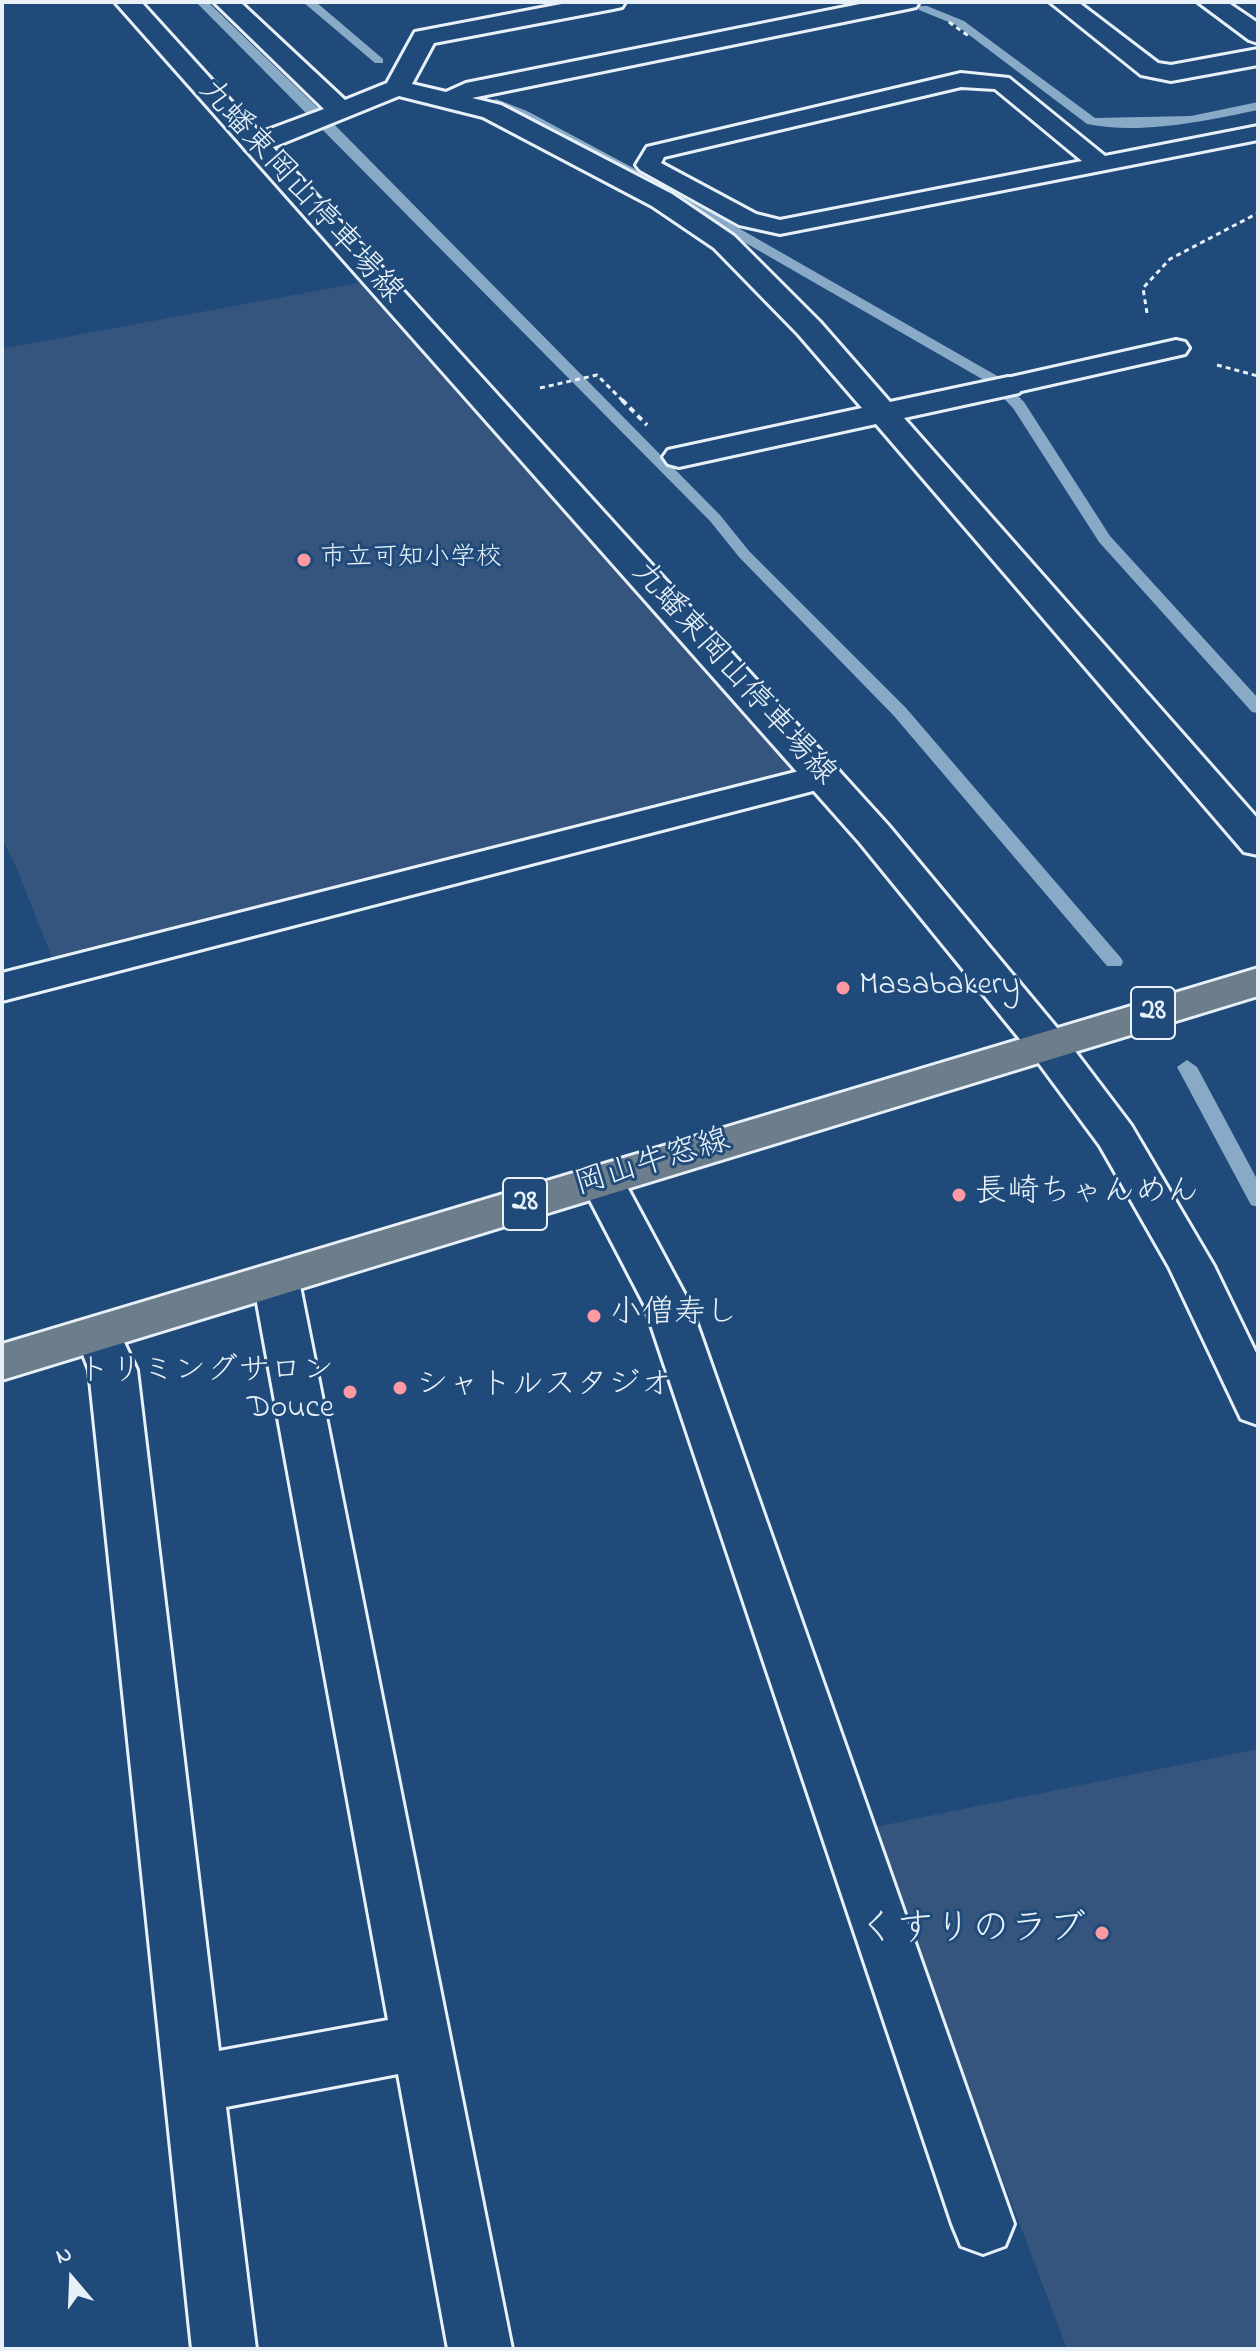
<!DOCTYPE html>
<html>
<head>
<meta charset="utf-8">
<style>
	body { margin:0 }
	#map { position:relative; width:1260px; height:2351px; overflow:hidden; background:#1f4a7a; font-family:"Indie Flower",sans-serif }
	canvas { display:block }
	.frame { position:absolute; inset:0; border:4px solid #e8f1f8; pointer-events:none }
	.north { position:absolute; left:32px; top:2239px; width:80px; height:80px; -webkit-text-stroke:6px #1f4a7a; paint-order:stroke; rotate:341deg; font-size:22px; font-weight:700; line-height:32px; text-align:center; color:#e8f1f8 }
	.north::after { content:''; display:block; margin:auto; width:28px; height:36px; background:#e8f1f8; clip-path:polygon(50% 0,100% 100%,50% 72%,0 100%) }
</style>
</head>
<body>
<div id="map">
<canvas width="1260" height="2351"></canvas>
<div class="frame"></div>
<div class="north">N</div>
</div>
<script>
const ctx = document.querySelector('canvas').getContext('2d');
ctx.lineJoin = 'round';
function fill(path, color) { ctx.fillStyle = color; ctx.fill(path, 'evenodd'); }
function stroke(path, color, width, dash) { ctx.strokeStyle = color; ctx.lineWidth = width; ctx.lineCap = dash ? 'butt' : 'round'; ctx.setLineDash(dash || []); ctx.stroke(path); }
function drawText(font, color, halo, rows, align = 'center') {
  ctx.font = font + ' "Indie Flower","Klee One",sans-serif'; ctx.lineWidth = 6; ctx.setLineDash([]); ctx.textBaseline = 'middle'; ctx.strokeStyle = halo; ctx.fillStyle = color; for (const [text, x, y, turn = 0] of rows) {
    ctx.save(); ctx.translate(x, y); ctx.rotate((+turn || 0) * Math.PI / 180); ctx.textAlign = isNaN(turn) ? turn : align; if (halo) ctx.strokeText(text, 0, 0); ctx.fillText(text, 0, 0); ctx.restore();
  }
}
fill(new Path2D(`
	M359,283L796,772L53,960L16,867L2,839V343L6,348Z
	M1258,1749V2349H1067L870,1828Z`), '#35557e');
fill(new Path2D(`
	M196,2H208L320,110L720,515L749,551L906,708L1121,958L1123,962L1121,966H1107L894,716L739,557L710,521Z
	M303,2H316L383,59V63H375Z
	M919,6H927L964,21L1095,118L1191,116L1258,102V110C1206,121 1140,135 1087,124L956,25L919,10Z
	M496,99L527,111L637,170L999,377L1024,402L1110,536L1258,698V713L1252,712L1099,542L1013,408L989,383L629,176L519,117L492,106L490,103Z
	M1187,1060L1197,1067L1258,1181V1207L1251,1205L1177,1067Z`), '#88aac6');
const lane = new Path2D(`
	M961,73L1009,78L1105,156L1258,126V140L780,234L739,225L640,170L636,165L647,147ZM961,87L995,89L1082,161L780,220L756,214L661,163L664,157Z
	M1176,340L1185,342L1189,348L1185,354L1008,394L998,392L995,386L998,380Z`);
const street = new Path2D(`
	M214,2H240L345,100L387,83L415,32L572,2H625L622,7L613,9L434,43L412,84L446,92L466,83L870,2H919L916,7L907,9L472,98L501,105L672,194L734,236L820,322L890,402L1008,377L1019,379L1024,386L1019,393L904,418L1258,819V855L1244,852L876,424L679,467L668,464L663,457L668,450L862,408L798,334L714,248L652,206L483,117L399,96L266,150H246L242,144L246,138L324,109Z
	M1050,2H1078L1158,63L1171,65L1258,49V65L1171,81L1141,75Z
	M1198,2H1227L1258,23V43L1249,40Z
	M823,765L836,769L842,777L836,785L2,1001V973Z
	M602,1165L618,1170L690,1304L1014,2224L1005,2246L983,2254L961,2246L952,2224L644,1304L580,1181L586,1170Z
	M276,1264L292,1269L299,1281L512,2349H448L398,2074L226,2107L256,2349H192L89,1370L75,1334L82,1321L98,1316L114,1321L137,1370L219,2051L388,2020L253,1281L260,1269Z`);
const secondary = new Path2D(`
	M115,2H141L888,825L1062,1034L1131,1125L1214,1266L1258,1357V1425L1241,1419L1169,1267L1100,1146L1032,1054L860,843Z`);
const primary = new Path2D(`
	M1258,968V996L2,1380V1344Z`);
stroke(lane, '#e8f1f8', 6);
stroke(street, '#e8f1f8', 6);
stroke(secondary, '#e8f1f8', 6);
stroke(primary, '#e8f1f8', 6);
stroke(new Path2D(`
	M949,22L970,37
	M1147,313L1143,288L1170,259L1258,213
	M1217,365L1258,376
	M540,388L597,375L624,402`), '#e8f1f8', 3, [5, 4]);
stroke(new Path2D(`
	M622,400L647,425`), '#e8f1f8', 4, [6, 5]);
fill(lane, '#1f4a7a');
fill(street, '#1f4a7a');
fill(secondary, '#1f4a7a');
fill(primary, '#6c7d8b');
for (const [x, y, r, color] of [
	[304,560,8,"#ff9aa2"],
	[843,988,8,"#ff9aa2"],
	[959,1195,8,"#ff9aa2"],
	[594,1316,8,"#ff9aa2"],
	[400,1388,8,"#ff9aa2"],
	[350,1392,8,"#ff9aa2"],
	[1102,1933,8,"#ff9aa2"]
]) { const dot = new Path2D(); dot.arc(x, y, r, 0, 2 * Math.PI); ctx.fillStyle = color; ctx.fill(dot); stroke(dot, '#1f4a7a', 3); }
drawText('26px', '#e8f1f8', '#1f4a7a', [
	["市立可知小学校",320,560]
], 'left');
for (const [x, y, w] of [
	[1153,1013,44],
	[525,1204,44]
]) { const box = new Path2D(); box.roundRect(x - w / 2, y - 26, w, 52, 6); ctx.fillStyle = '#1f4a7a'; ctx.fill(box); stroke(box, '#e8f1f8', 2); }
drawText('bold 30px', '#e8f1f8', null, [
	["28",1153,1013],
	["28",525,1204]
]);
drawText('32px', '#e8f1f8', '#1f4a7a', [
	["九蟠東岡山停車場線",299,193,48],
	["九蟠東岡山停車場線",732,675,48],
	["岡山牛窓線",653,1165,-17]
]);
drawText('32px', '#e8f1f8', '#1f4a7a', [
	["Masabakery",859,988],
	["長崎ちゃんめん",975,1195],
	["小僧寿し",610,1316],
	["トリミングサロン",334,1374,"right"],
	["Douce",334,1411,"right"],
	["シャトルスタジオ",416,1388]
], 'left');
drawText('38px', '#e8f1f8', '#1f4a7a', [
	["くすりのラブ",1086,1933]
], 'right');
</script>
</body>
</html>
